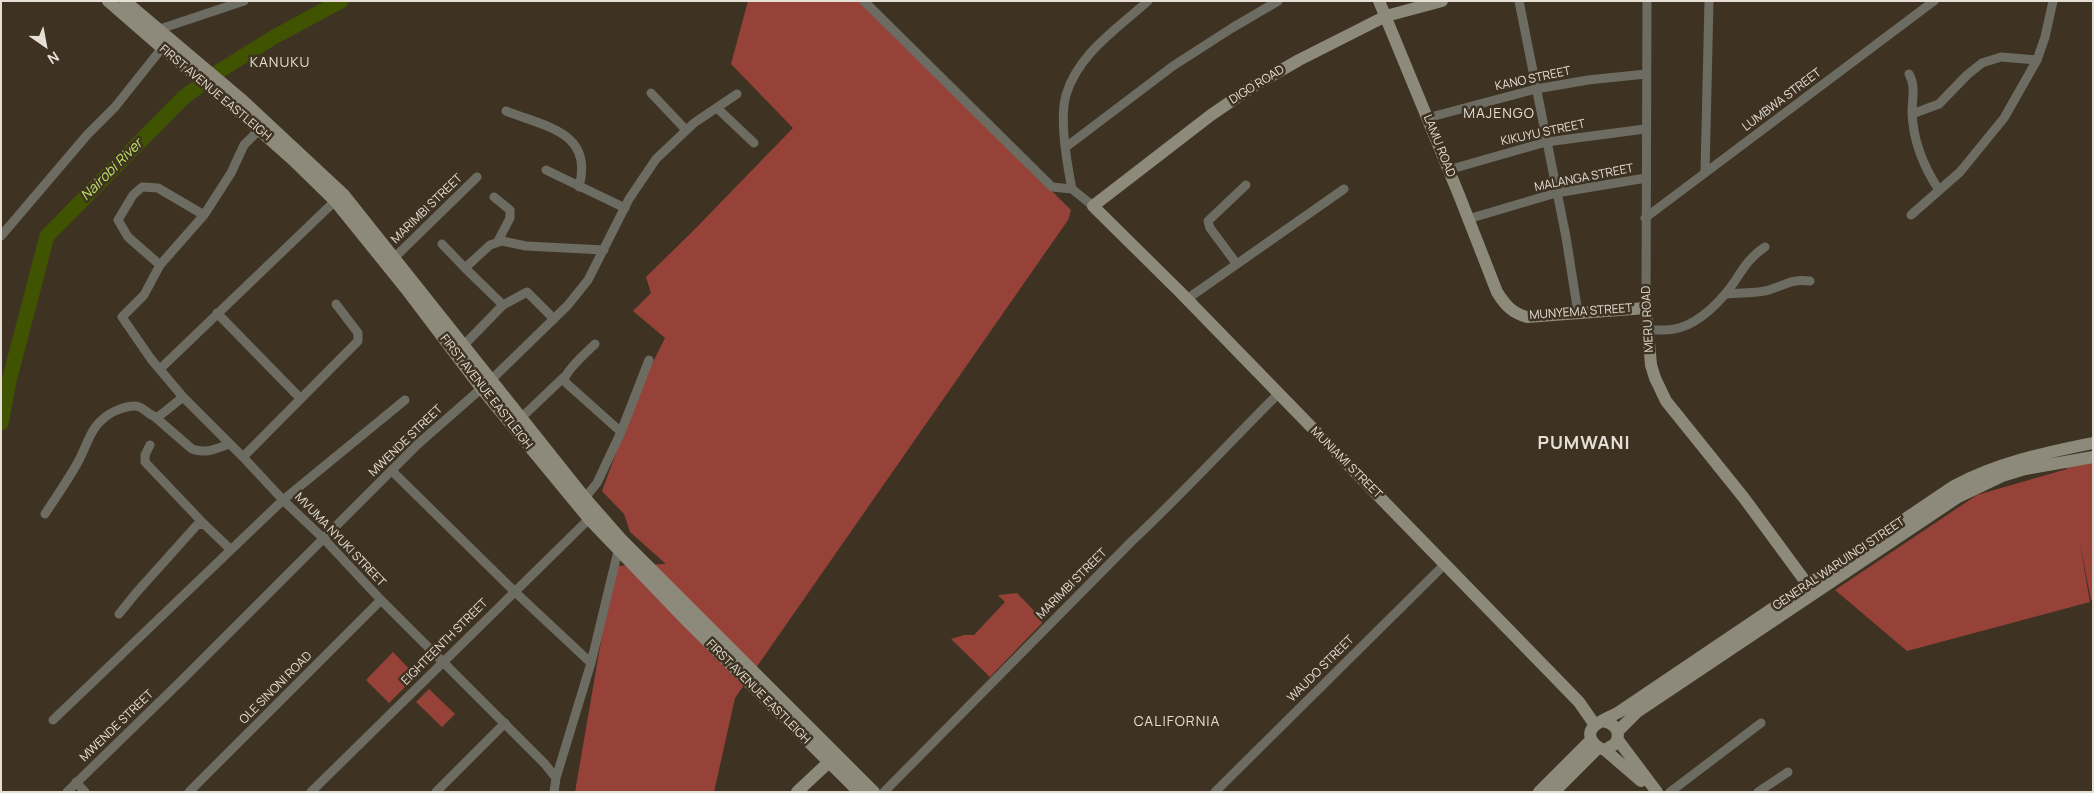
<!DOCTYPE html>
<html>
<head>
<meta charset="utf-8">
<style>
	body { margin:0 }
	#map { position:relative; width:2094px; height:793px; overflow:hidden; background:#3e3323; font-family:Manrope,sans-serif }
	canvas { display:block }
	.frame { position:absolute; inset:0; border:2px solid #e6dfd5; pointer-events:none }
	.north { position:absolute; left:20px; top:20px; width:50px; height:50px; -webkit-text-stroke:4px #3e3323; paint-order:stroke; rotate:147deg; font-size:14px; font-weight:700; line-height:20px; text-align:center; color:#e6dfd5 }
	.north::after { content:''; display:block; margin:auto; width:18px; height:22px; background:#e6dfd5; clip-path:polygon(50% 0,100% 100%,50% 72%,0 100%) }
</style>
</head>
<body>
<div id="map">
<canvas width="2094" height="793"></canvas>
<div class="frame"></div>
<div class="north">N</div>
</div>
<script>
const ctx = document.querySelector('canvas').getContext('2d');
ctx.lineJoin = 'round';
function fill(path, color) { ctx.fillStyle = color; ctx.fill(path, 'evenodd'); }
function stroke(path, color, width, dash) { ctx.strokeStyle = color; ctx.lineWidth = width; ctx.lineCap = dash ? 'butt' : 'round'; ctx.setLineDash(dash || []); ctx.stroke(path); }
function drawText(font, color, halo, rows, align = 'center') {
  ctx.font = font + ' Manrope,sans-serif'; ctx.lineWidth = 5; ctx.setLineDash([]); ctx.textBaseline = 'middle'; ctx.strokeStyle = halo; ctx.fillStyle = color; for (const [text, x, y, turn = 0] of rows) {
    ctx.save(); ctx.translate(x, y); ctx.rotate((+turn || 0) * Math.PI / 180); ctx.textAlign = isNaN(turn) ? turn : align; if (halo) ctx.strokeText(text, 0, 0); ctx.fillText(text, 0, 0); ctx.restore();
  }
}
fill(new Path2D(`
	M748,1H859L1071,210L1068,220L735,698L714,792H575L614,566L666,564L630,532L624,514L602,491L640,388L665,338L633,311L651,293L646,277L694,230L793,128L731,64Z
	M2093,457V600H2091L2079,538L2090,602L1907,651L1835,590L1977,495L2067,469L2066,463Z
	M1017,593L1041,618L1042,623L990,677L951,639L964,635H974L1005,602L998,595Z
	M393,652L416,676L389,703L366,680Z
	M429,689L455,714L442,727L416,702Z`), '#964239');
stroke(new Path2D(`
	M1,423L9,381L47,236L184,97L221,70L274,37L341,1`), '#405300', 15);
stroke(new Path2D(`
	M864,1L1052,187L1072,189
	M1519,1L1566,237L1578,313
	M157,30L244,1
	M1909,74C1916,86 1912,99 1912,112C1913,142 1923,166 1939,190
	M651,93L686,130
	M717,108L754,143
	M506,111C546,127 594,132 579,187
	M1912,114L1939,104L1967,75L1982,63L2001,57L2037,60
	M1427,118L1536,89L1588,80L1646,74
	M1066,147L1173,66L1232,28L1278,1
	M546,170L625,208
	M1448,170L1546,142L1645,129
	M1705,173L1709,1
	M494,197L510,210V218L498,241
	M1093,206L1072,189C1067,164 1059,119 1066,95C1078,54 1118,28 1148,1
	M1911,215L1960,172L2004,118L2037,60L2045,37L2053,1
	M1645,218L1934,1
	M1468,219L1556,193L1646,178
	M1,236L87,135L115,107L162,48
	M442,244L465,268L490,245L502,241L526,246L604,250
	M394,258L477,177
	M1236,263L1210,228L1208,221L1246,185
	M160,265L128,237L118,220L133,195L142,187L158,188L204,215
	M465,268L503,305L527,292L554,319
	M1726,294C1740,292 1756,294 1769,290C1786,285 1790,279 1810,281
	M1187,299L1344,189
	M336,304L358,333V341L243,457L283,500L324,539L381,600L545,764L556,778L554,792
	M1646,308L1647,1
	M217,313L300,398
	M1648,330C1658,330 1669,331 1679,328C1701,322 1722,300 1735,281C1744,267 1751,256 1765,247
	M463,346L503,305
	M160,369L335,201
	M155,417L192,449C206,454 216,449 229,444
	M521,418L564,377
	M621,432L649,360
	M150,445L145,455V462L204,524
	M243,457L183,397L151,359L122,317L144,295L160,265L204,215L231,173L244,145L259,130
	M392,471L514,591L591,663
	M585,498L597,483L621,432L564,381C565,371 587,352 595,344
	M45,514C56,497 68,480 78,462C86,448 90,429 103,419C110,412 125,406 135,406C145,406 148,417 158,417L183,397
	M119,614L136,593L197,525L204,524L230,549
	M53,720L283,500L405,400
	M556,778L591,663L618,551
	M76,782L85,792
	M67,792L184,678L418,444L491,380L568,305L588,280L629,199L656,159L694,123L737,94
	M189,792L381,600
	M311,792L593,515
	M436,792L505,723
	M884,792L1132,541C1182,494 1229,443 1278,394
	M1215,792L1444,565
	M1670,792L1761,723
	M1758,792L1788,772`), '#6d6c63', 9);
stroke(new Path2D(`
	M108,1L162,48L221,96L293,160L335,201L406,289L481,388L589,519L687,621L859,792
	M125,1L240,98L344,195L585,498L621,539L874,792
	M1379,1L1459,195L1497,292C1505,305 1512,313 1527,317L1646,308L1651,365L1655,378L1666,401L1744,498L1808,585
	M1442,1L1386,16L1299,60L1252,87L1211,115L1093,206L1180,292L1579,702L1595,725
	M1602,721C1615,723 1622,732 1615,744L1605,750C1593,747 1583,733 1597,724C1603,719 1612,716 1619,712L1954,486C1998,462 2045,453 2093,443
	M1618,731L1637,712L1958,497L2002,476L2025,469L2093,457
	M1618,740L1657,792
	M1605,750L1641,781
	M797,792L829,762
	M1539,792L1591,740
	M1554,792L1598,748`), '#8d8a7c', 12);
drawText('12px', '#e6dfd5', '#3e3323', [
	["KANO STREET",1533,79,-12],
	["DIGO ROAD",1257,85,-32],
	["FIRST AVENUE EASTLEIGH",215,93,40],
	["LUMBWA STREET",1782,100,-37],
	["KIKUYU STREET",1543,133,-12],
	["LAMU ROAD",1439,146,68],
	["MALANGA STREET",1584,178,-11],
	["MARIMBI STREET",427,209,-44],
	["MUNYEMA STREET",1581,312,-4],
	["MERU ROAD",1648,319,-93],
	["FIRST AVENUE EASTLEIGH",486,392,52],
	["MWENDE STREET",406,441,-44],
	["MUNIAMI STREET",1346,463,45],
	["MVUMA NYUKI STREET",340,540,46],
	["GENERAL WARUINGI STREET",1839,564,-34],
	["MARIMBI STREET",1072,584,-45],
	["EIGHTEENTH STREET",445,642,-45],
	["WAUDO STREET",1321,669,-45],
	["OLE SINONI ROAD",276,688,-45],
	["FIRST AVENUE EASTLEIGH",758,692,45],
	["MWENDE STREET",117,726,-44]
]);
ctx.letterSpacing = '1px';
drawText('14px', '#e6dfd5', '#3e3323', [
	["KANUKU",280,63],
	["MAJENGO",1499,114],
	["CALIFORNIA",1177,722]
]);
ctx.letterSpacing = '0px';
drawText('italic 14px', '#bee367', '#3e3323', [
	["Nairobi River",112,170,-45]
]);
ctx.letterSpacing = '1px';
drawText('bold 18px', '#e6dfd5', '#3e3323', [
	["PUMWANI",1584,444]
]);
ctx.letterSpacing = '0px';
</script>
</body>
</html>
